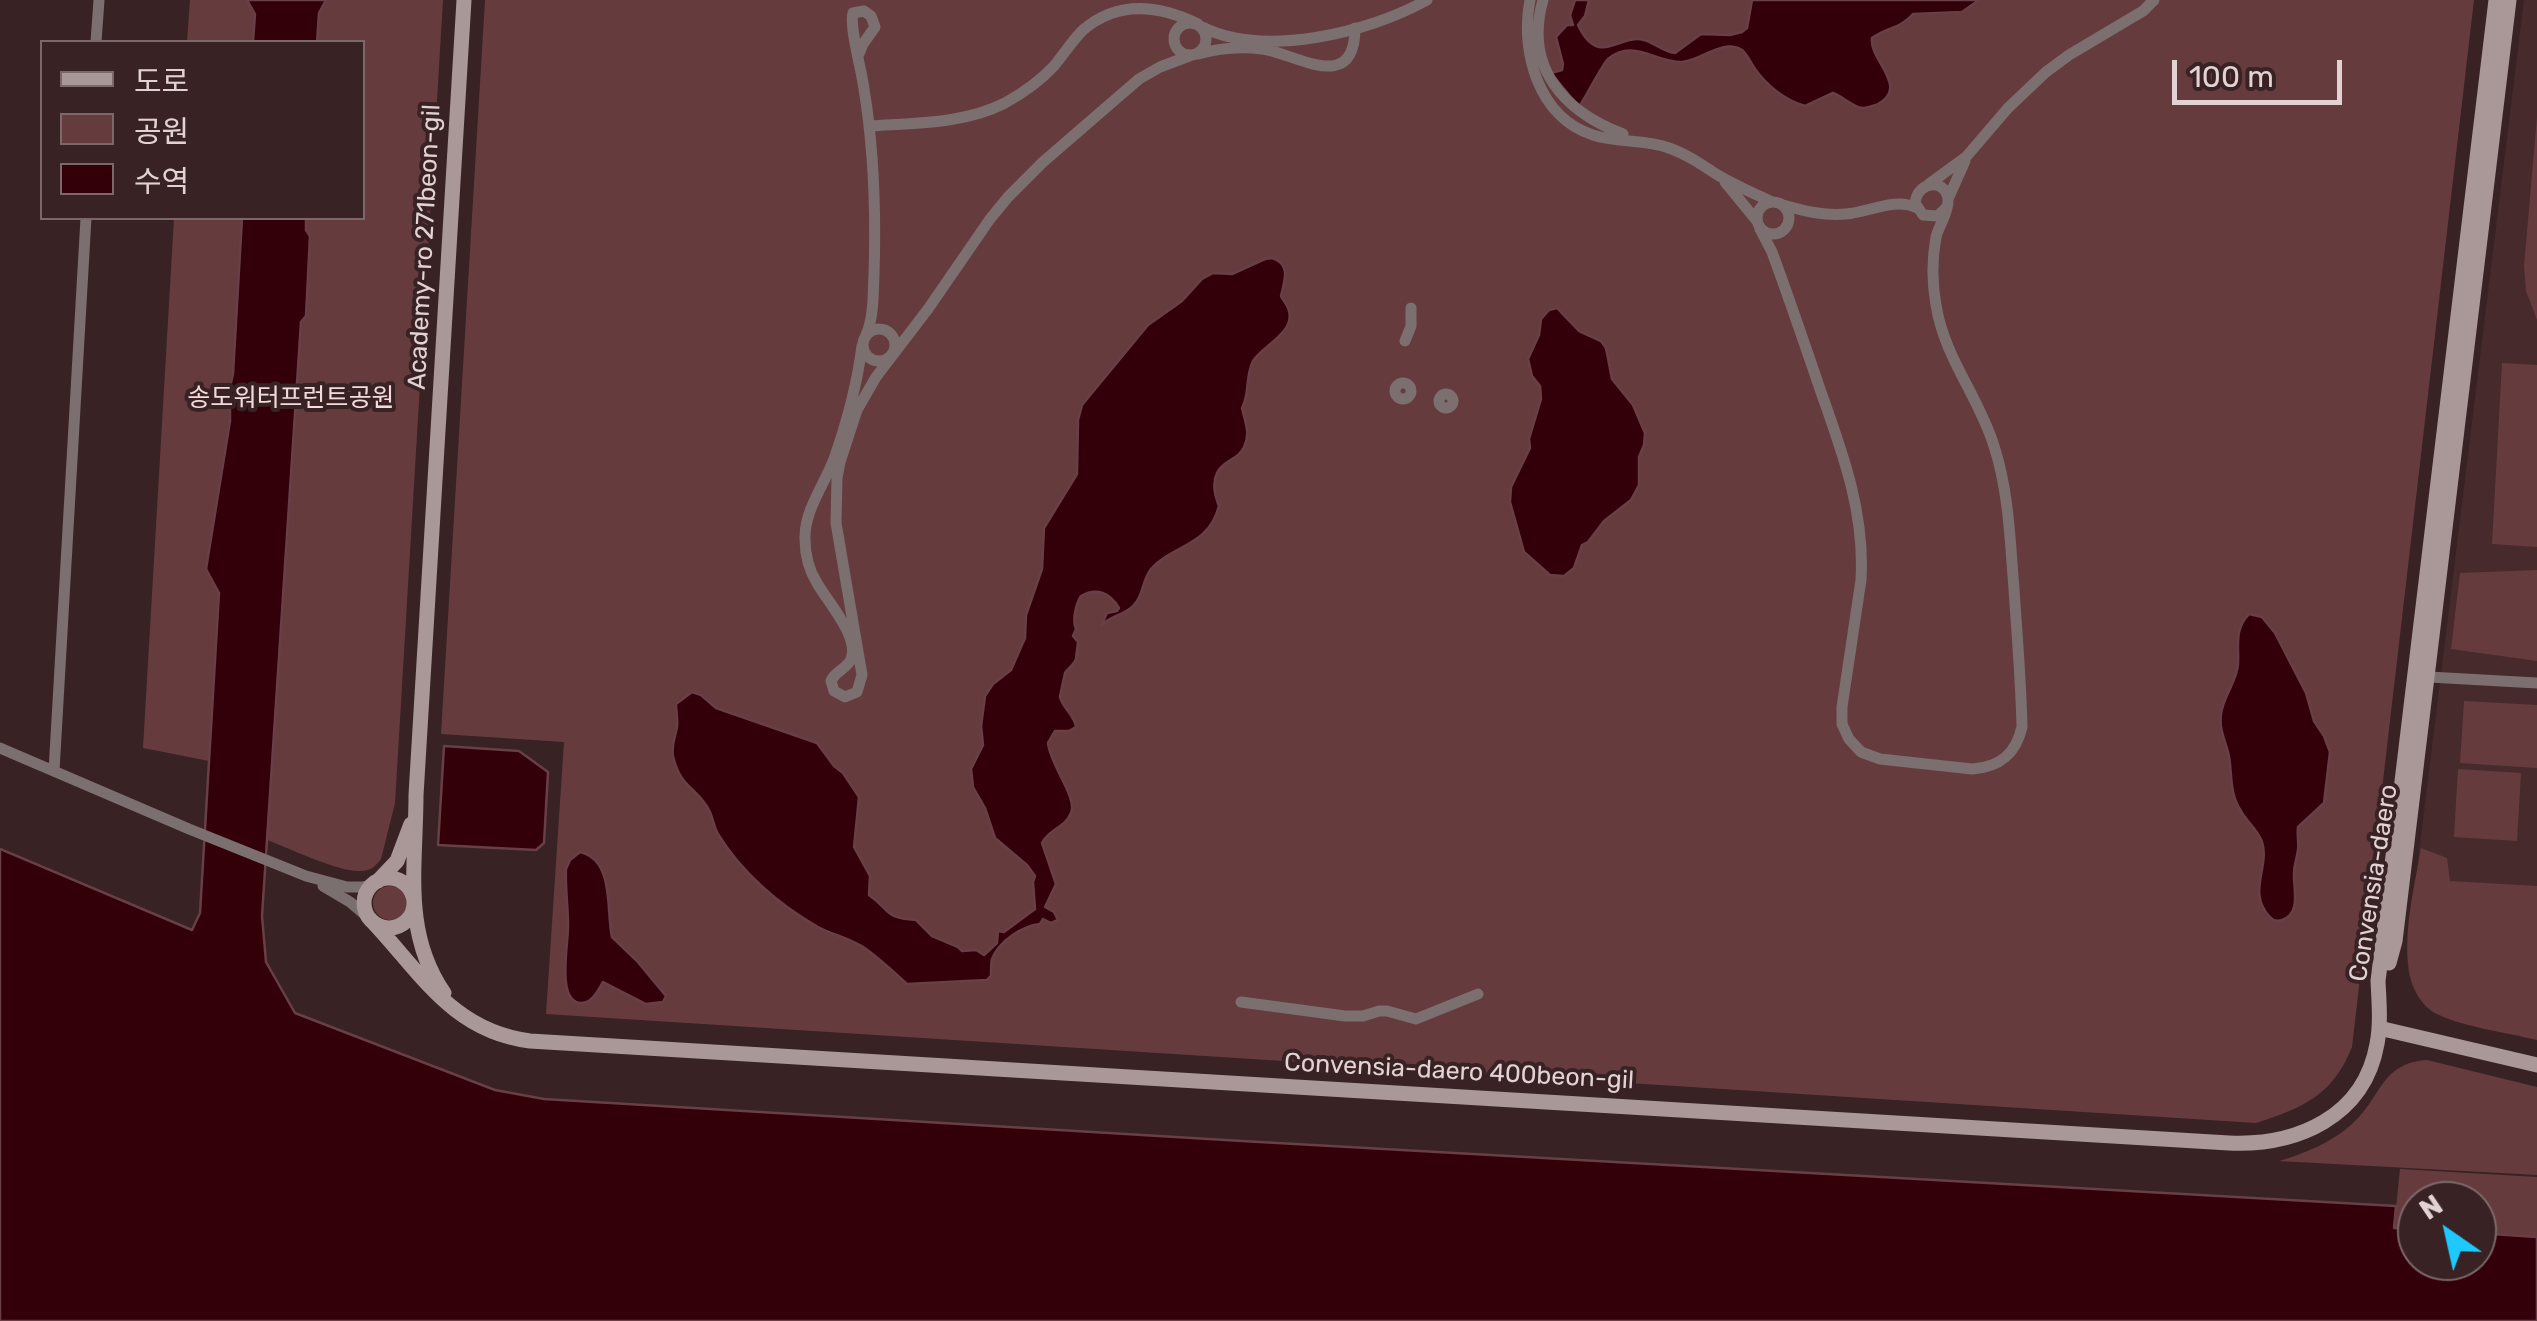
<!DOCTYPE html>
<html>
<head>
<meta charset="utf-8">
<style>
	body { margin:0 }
	#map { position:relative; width:2537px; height:1321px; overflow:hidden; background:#382224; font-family:Rubik,"Noto Sans KR",sans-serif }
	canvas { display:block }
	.legend { position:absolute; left:40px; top:40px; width:325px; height:180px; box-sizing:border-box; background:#382224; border:2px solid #7c686a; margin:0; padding:12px 18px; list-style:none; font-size:30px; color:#e2d2d3 }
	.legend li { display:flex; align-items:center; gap:20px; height:50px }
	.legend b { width:50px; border:2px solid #7c686a }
	.north { position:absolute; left:2397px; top:1181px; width:100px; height:100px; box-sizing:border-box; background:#382224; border:2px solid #7c686a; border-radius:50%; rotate:326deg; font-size:28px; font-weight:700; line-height:40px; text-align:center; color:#e2d2d3 }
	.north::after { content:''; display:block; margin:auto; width:35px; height:45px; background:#20c9fd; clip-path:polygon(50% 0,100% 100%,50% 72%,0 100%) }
	.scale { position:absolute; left:2172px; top:60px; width:170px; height:45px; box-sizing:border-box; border:5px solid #e2d2d3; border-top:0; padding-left:12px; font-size:30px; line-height:35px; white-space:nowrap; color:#e2d2d3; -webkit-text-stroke:8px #382224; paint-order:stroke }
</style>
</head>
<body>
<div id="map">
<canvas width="2537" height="1321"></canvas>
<ul class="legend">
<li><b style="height:12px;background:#aa9797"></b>도로</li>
<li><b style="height:28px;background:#663b3e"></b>공원</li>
<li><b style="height:28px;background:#33000a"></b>수역</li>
</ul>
<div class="north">N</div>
<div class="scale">100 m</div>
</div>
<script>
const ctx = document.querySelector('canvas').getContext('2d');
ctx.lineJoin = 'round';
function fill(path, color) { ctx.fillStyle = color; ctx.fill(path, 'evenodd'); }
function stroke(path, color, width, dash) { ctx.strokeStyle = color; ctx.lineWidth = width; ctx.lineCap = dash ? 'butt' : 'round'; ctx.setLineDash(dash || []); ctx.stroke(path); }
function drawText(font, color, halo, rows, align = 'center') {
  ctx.font = font + ' Rubik,"Noto Sans KR",sans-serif'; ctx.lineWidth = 8; ctx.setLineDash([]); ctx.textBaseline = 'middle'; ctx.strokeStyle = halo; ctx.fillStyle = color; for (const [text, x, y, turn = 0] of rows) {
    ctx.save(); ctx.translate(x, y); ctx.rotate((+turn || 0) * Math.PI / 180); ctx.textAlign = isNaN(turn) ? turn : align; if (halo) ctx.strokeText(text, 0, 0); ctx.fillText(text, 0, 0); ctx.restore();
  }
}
fill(new Path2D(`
	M2524,0H2537V1040L2434,1013L2412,986L2408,971L2407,950Z`), '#472a2c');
fill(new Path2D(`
	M190,0H443L395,803L381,859C376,866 371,871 361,871C341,873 288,848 267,840L262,916L200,913L209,761L143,748L174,218H362V42H187Z
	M485,0H2474L2352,1047C2333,1095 2303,1108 2256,1123L546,1014L564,742L441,734Z
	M2537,117V320L2526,291L2524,266Z
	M2502,363L2537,365V547L2492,544Z
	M2537,570V661L2451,649L2460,573Z
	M2464,701L2537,705V768L2460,763Z
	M2458,769L2521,773L2517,841L2454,837Z
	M2421,848L2447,858L2450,881L2537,886V1040C2508,1033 2465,1027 2439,1015C2386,990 2414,893 2421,848Z
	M373 903a17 17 0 1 1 34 0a17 17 0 1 1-34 0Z
	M2427,1060L2537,1087V1175L2279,1161C2306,1153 2330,1143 2351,1125C2382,1098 2380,1063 2427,1060Z
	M2400,1169L2537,1177V1237L2477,1233V1201H2417V1229L2394,1228Z`), '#663b3e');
const water = new Path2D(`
	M247,0H326L319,13L317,42H253L255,14Z
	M1575,0H1589L1585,16L1578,25C1599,69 1619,33 1644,40C1655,43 1662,51 1675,53L1701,34L1730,35L1742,32L1747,28L1752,0H1979L1962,12L1913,14C1900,29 1887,27 1872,38C1869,60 1910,87 1878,104C1876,105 1866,108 1862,108C1853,107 1842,96 1833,93L1805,106C1785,100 1767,86 1755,69C1751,63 1747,54 1742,50C1723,38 1701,61 1682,62C1656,63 1633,38 1608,59C1602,65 1586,97 1579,107L1551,73L1562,70L1563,64L1556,37L1567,25H1573L1570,15Z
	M242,218H306V230L310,236L306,316L301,322L262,916L266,962L295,1013L495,1090L544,1099L1242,1141L2396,1206L2394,1228L2417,1229V1261H2477V1233L2537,1237V1321H0V849L192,930L200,913L219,593L206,569L230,421V387L233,374Z
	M1272,258C1292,264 1284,282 1281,296C1283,301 1288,305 1289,311C1295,333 1262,346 1253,361C1245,377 1250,394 1242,408C1245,421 1251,434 1244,447C1240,456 1233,458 1226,463C1210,474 1213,491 1219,506C1208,547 1175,543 1151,569C1142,580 1144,595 1134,605C1124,616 1110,615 1101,626L1107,613L1117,611L1119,608C1110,593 1097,587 1081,596C1076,604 1072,620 1076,629L1073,636L1078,642C1078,643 1076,658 1076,659C1074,665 1068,668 1065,673C1065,674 1060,695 1060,697C1063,709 1074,714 1076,727L1069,731H1055L1048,743C1050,765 1078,798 1071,813C1065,828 1049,829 1042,843L1056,884L1045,907L1054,912L1058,920L1051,923L1043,919L1040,924C1022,926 999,941 992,959C991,962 991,973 991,976L987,980L907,984C894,972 880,959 866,949C852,939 833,935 818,927C779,905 741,872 718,834C714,827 713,819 710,812C698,787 680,789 673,756C671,745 675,738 677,727C678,719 676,711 676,704L692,692L701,695L716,708L817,743L834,766L843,773L859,797L854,847L870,876L869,895C892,911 883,918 916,920L932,936L958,947L962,951L976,950L984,955L997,943L998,931L1004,932L1035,909L1033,882L1035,876L1027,865L995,838L985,808L973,787L971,769L983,745L981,726L985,696L993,684L1011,670L1025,638L1026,615L1042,569L1044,528L1077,474L1078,420L1082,405L1148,325L1182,301L1202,279L1213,273L1232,274L1265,259Z
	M1557,308L1579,331L1601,341L1606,348L1612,379L1633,405L1645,433L1644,445L1639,457V485L1631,500L1604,521L1588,542L1582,545L1574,568L1564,576L1550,575L1524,552L1510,502L1511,487L1530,448L1529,439L1541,399L1540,386L1532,376L1528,359L1539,335L1541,319L1549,310Z
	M2249,614L2262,617L2275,633L2306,693L2314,721L2324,736L2330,752L2324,803L2298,827C2297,835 2299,842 2298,850C2297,858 2294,865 2294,873C2293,887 2302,914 2282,920C2276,922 2272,920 2269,916C2247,892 2270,866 2262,842C2258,830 2247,822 2241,811C2228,791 2233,772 2228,752C2224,738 2219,728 2221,714C2223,696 2237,682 2238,664C2239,645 2234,629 2249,614Z
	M444,746L519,751L548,772L544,843L536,850L438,845Z
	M580,852C615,860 606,911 612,937L637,961L666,996L663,1002L646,1004L603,982C598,990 593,1002 582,1003C555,1004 569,941 568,924C568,906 565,887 566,869L570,860Z`);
fill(water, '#33000a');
stroke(water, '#683f46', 2.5);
stroke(new Path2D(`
	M1530,0C1520,50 1538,118 1593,135C1617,143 1645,139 1669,148C1686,154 1701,164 1716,174C1734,185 1753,193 1772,202
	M1543,0C1524,67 1563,111 1623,134
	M1174 39a16 16 0 1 1 32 0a16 16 0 1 1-32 0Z
	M1202,27C1264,58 1368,33 1427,0
	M96,42L99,0
	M859,54L863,44L875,27L871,16L864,11L853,13C849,27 862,71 864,89C874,150 876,213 874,274C873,294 874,317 866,335
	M1198,54C1219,48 1240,46 1262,49C1295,53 1355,96 1355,28
	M870,126C915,123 964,124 1005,103C1023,93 1040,81 1054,66C1064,54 1072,41 1083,30C1118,0 1159,5 1198,24
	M1725,182L1757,221
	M1929,184L1966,157L2008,108L2046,72L2069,55L2143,11L2154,0
	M1948,199L1965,161
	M1757 218a16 16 0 1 1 32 0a16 16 0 1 1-32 0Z
	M1783,205C1804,211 1824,216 1846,214C1869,212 1896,197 1917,208
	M1760,229L1772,252C1789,298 1805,345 1821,392C1843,454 1865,513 1861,580L1842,707V724L1849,739L1861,752L1880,759L1972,769C2000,767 2016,754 2022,727C2021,681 2017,635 2014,589C2010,541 2009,492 1994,446C1979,397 1944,357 1936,305C1932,283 1932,259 1936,237C1939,225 1948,214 1948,201C1948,179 1918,179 1915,203L1923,215L1938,216L1946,208
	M863 345a16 16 0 1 1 32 0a16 16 0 1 1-32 0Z
	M1405,341L1411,326V308
	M862,346C857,385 847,422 834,459C824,485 804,511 805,539C805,554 809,570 817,583C827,601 860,637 851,659C847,669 835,671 831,681L834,691L845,697L857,692L862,675L836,523L837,478L840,462L857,410L876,377L928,309L990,219L1008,197L1043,162L1139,79L1160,67L1192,55
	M1395 391a8 8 0 1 1 16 0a8 8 0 1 1-16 0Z
	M1439 401a7 7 0 1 1 14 0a7 7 0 1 1-14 0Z
	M2429,677L2537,683
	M0,748L189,829L306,876L347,887H363L374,884
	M54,771L86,218
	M323,886L350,902L370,919
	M1241,1002L1345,1016H1363L1379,1011H1387L1416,1019L1478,994`), '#7b6f6f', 11);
stroke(new Path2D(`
	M364 903a25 25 0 1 1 50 0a25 25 0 1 1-50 0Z
	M378,881L397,861L411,824
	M370,919C420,971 451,1031 530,1041L2229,1143C2297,1146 2364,1117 2377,1044C2381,1023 2379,1002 2378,981L2496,0
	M2389,963L2395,941L2509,0
	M444,993C402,932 416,866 416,795L464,0
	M2379,1028L2537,1065`), '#aa9797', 15);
drawText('25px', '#e2d2d3', '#382224', [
	["Academy-ro 271beon-gil",425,247,-87],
	["Convensia-daero",2374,883,-81],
	["Convensia-daero 400beon-gil",1459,1072,3]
]);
drawText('25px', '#f3dbdc', '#382224', [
	["송도워터프런트공원",291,399]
]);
</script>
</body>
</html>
